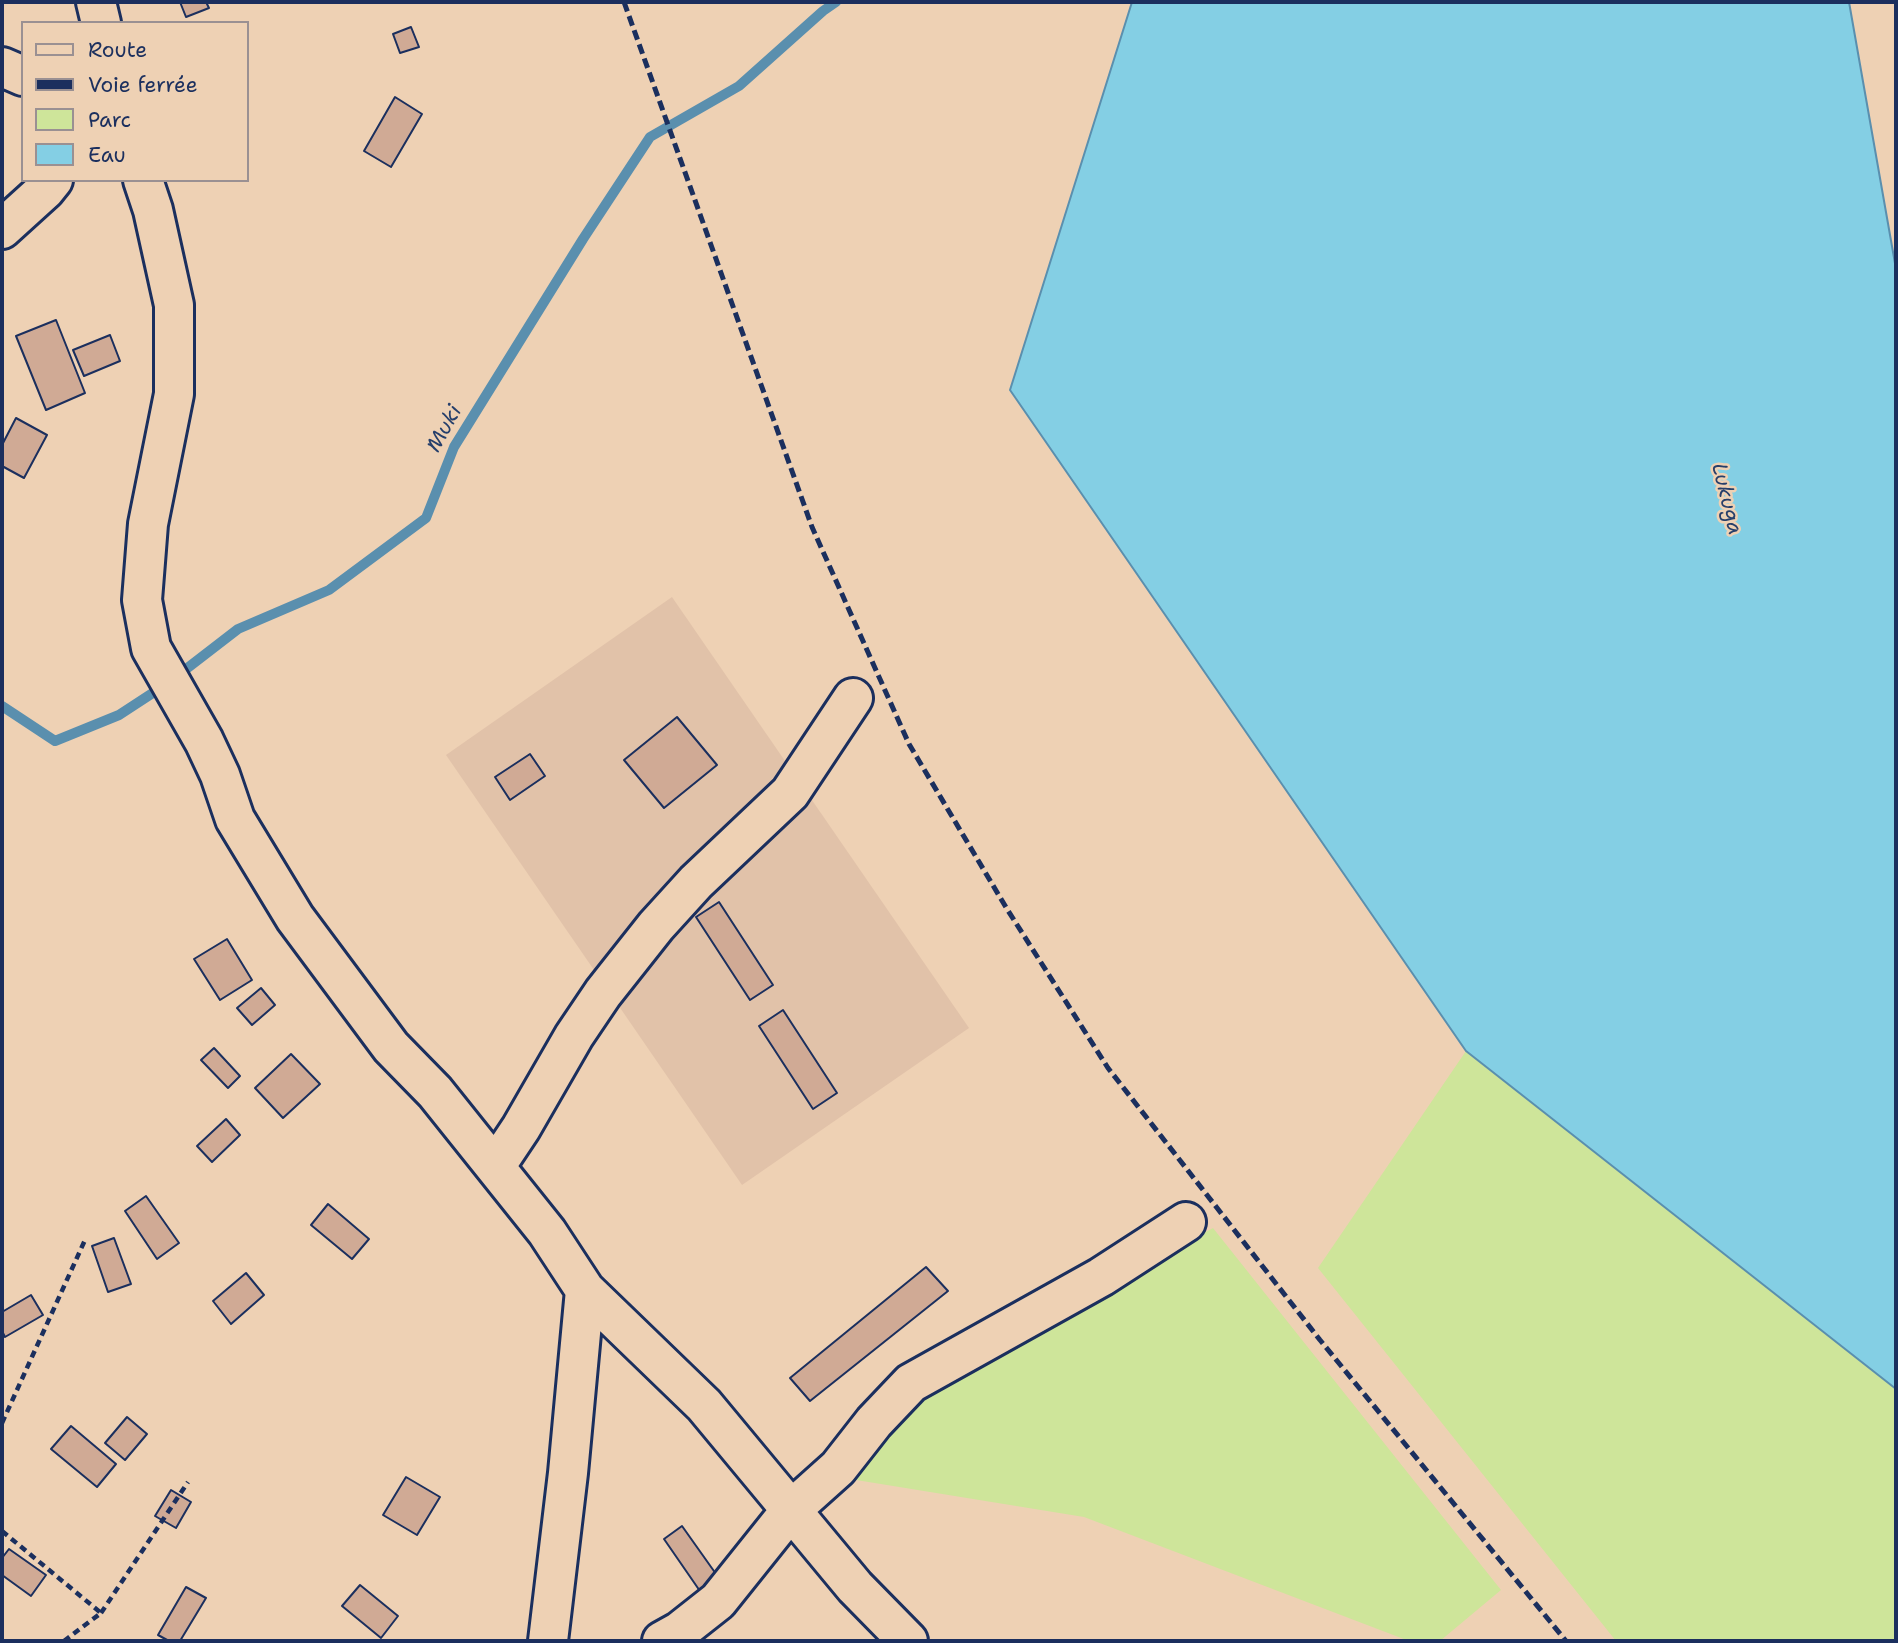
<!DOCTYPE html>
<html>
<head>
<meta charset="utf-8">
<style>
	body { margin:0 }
	#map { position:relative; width:1898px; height:1643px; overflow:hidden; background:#eed1b4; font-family:"Shantell Sans",sans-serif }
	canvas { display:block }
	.frame { position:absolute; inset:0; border:4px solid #1b2f5e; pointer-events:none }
	.legend { position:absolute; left:21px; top:21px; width:228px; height:161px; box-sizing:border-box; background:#eed1b4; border:2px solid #9a9092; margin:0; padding:9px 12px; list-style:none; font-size:21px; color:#1b2f5e }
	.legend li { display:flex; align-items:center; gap:14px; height:35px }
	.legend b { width:35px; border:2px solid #9a9092 }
</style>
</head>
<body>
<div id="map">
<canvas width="1898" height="1643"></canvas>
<div class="frame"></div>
<ul class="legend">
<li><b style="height:9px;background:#eed1b4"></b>Route</li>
<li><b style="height:9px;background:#1b2f5e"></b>Voie ferrée</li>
<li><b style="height:19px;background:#cee59a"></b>Parc</li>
<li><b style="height:19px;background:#84cfe4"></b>Eau</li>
</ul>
</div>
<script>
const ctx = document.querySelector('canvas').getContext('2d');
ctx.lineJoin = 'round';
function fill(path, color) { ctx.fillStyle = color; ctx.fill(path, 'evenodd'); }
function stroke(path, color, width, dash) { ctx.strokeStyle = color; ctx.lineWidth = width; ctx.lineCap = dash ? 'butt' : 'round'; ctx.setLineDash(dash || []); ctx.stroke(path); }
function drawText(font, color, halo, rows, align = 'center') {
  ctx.font = font + ' "Shantell Sans",sans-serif'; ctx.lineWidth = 5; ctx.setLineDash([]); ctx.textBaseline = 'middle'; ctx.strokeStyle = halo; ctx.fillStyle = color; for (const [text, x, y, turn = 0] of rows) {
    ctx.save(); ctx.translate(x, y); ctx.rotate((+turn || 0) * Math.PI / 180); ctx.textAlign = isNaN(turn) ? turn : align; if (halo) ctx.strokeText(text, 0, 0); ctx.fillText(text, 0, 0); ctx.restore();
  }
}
fill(new Path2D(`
	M672,597L969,1028L742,1185L446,755Z`), '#e1c2a9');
fill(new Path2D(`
	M1466,1051L1896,1389V1641H1616L1318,1268Z
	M1213,1228L1501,1590L1440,1641H1409L1084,1517L850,1479L940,1376Z`), '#cee59a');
const water = new Path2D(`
	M1132,2H1849L1896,269V1389L1466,1051L1010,390Z`);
fill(water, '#84cfe4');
stroke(water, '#5a8fae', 2);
stroke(new Path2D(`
	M2,706L55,741L119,715L168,683L238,629L329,590L426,518L454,447L583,239L650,137L739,86L823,11L836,2`), '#5a8fae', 10);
const building = new Path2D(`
	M180,2H206L209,8L186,17Z
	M411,27L419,47L400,53L393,34Z
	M395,97L422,114L391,167L364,151Z
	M56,320L85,393L46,410L16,336Z
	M110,335L120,361L84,376L73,350Z
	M16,418L47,435L24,478L2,466V445Z
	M677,717L717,765L664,808L624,760Z
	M530,754L545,776L510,800L495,777Z
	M719,902L773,985L750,1000L696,917Z
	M227,939L252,980L220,1000L194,959Z
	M261,988L275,1005L252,1025L237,1008Z
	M783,1010L837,1093L813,1109L759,1026Z
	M214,1048L240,1076L228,1088L201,1060Z
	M291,1054L320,1084L283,1118L255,1088Z
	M226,1119L240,1135L212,1162L197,1146Z
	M146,1196L179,1243L157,1259L125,1211Z
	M328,1204L369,1239L352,1259L311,1225Z
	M114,1238L131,1284L108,1292L92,1246Z
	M926,1267L948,1291L810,1401L790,1378Z
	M246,1273L264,1295L231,1324L213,1301Z
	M31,1295L43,1315L5,1337L2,1331V1312Z
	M127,1417L147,1434L125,1460L105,1443Z
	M71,1426L116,1464L97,1487L51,1449Z
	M406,1477L440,1497L417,1535L383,1515Z
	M171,1490L191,1502L176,1528L155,1516Z
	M682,1526L721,1581L702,1594L664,1539Z
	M9,1549L46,1575L31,1596L2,1575V1558Z
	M360,1585L398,1616L381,1638L342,1606Z
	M186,1587L206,1598L180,1641H169L158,1635Z`);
fill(building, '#d0aa95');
stroke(building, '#1b2f5e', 2);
const minor = new Path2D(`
	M96,2L101,23
	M2,67L23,76
	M143,180L153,210L174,305V394L148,524L142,600L151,648L204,741L220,775L235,819L295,918L391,1047L435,1092L547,1232L585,1290L704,1405L855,1587L908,1641
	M2,229L45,190L53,180
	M495,1167L521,1128L574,1036L603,993L656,926L696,882L790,793L853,698
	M548,1641L568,1473L585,1290
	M662,1641L680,1631L718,1601L790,1511L838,1468L874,1422L911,1383L1101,1277L1186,1222`);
stroke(minor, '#1b2f5e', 44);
stroke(new Path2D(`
	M2,1423L85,1240
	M2,1531L101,1613L64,1641
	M101,1613L188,1482`), '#1b2f5e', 4.5, [7, 5]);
stroke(minor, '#eed1b4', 38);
stroke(new Path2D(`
	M624,2L812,527L909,744L1007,909L1108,1068L1320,1340L1566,1641`), '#1b2f5e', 5, [10, 5]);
drawText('italic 21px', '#263f6b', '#eed1b4', [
	["Muki",445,429,-61],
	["Lukuga",1726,499,76]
]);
</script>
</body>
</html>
